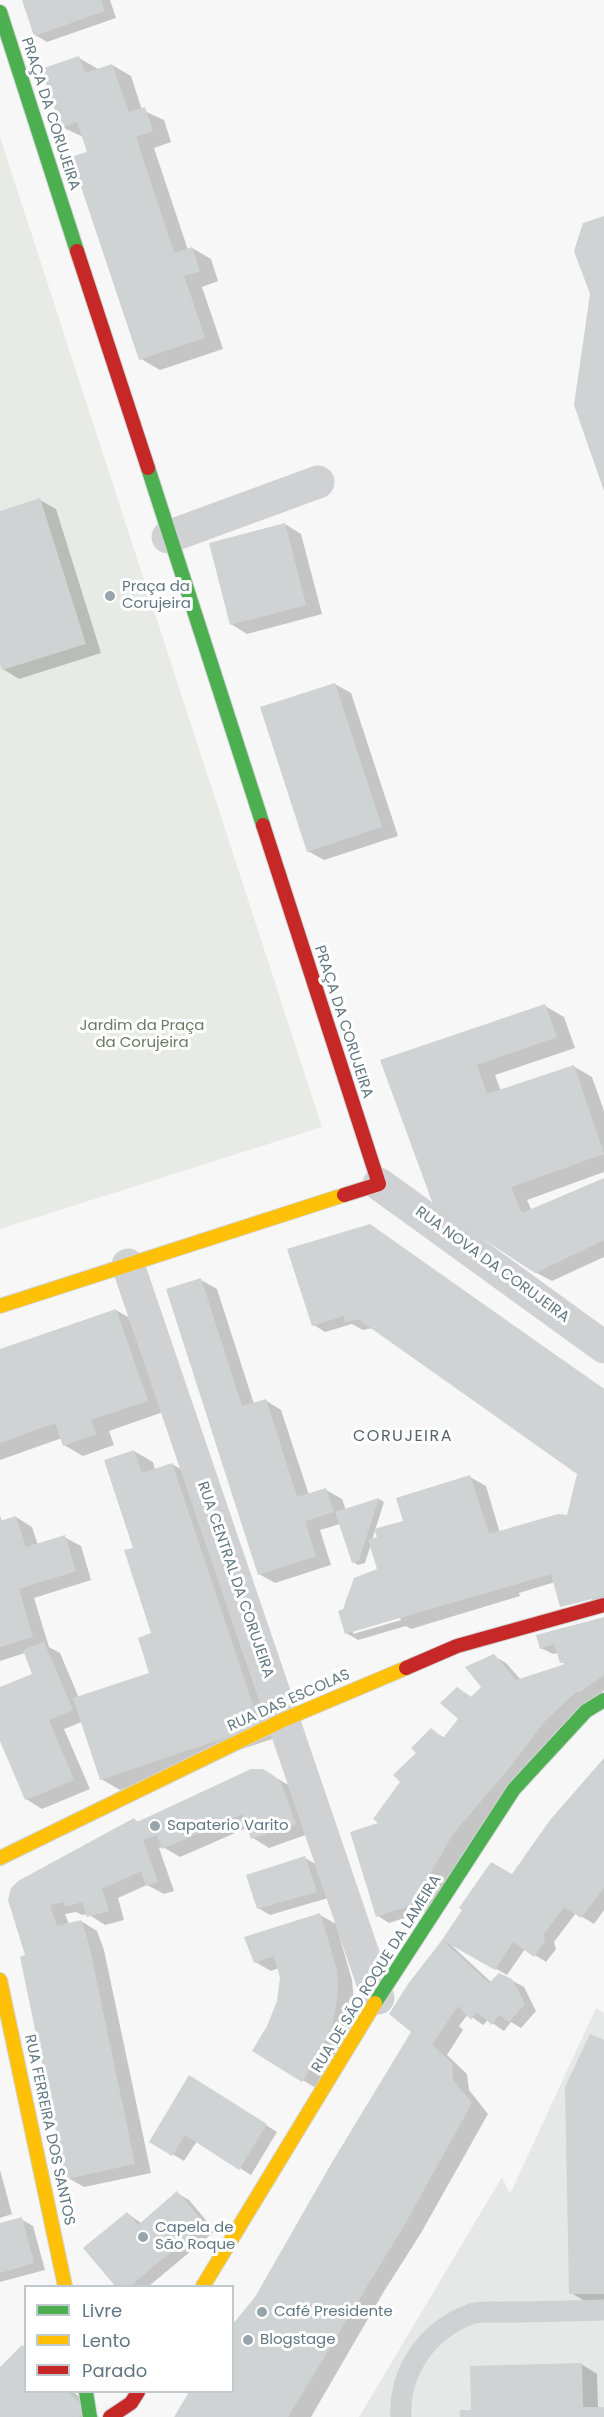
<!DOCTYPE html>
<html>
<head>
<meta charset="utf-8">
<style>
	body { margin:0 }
	#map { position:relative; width:604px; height:2417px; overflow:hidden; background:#f7f7f7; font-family:Poppins,sans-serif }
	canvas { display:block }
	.legend { position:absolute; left:24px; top:2285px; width:210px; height:108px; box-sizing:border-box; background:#fff; border:2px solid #c0c9cd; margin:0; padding:8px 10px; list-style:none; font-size:18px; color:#627882 }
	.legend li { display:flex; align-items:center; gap:12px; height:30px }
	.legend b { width:30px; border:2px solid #c0c9cd }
</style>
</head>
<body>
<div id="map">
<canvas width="604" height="2417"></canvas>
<ul class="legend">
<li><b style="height:8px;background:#4caf50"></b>Livre</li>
<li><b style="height:8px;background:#ffc107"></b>Lento</li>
<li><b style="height:8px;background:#c62828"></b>Parado</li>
</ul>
</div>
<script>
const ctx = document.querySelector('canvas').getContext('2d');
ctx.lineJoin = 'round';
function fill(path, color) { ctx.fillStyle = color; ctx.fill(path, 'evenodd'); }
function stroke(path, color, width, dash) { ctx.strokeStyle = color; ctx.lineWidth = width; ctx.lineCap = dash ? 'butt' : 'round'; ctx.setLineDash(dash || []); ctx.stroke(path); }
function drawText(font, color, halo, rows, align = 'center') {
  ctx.font = font + ' Poppins,sans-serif'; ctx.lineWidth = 6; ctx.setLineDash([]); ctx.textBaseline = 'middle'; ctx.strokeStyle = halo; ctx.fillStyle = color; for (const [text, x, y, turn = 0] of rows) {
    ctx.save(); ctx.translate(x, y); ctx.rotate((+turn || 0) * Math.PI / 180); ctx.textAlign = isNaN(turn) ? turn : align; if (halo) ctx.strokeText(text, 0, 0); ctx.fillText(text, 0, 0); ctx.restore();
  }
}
fill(new Path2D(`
	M596,2008L604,2013V2417H359L502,2177L510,2194Z`), '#e6e8e8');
fill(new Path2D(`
	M0,137L322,1127L0,1229Z`), '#e8ebe5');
fill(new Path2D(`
	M23,0H110L116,18L47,42L35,35Z
	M79,58L98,69L112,65L131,76L142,110L164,120L171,142L154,148L188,250L192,248L211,259L218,281L202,287L223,349L160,370L141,359L83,137L62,127Z
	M40,500L56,509L101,653L19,679L3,669L0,659V512Z
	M285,524L301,534L322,614L247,634L231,624Z
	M335,684L351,693L398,836L324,860L308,851Z
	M545,1006L564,1017L575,1048L495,1075L501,1091L573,1066L592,1077L604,1111V1172L527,1200L532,1211L604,1180V1257L552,1281L535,1272L382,1061Z
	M370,1226L604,1389V1605L555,1582L519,1593L520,1596L411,1629L406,1626L358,1640L346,1633L344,1610L379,1570L371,1544L365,1563L358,1565L353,1562L340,1524L320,1530L331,1565L275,1583L259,1574L201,1280L217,1289L254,1404L265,1400L281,1410L309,1495L326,1490L342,1499L346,1510L379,1499L384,1502L372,1540L405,1522L470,1477L486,1486L500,1533L568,1517L579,1473L373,1328L363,1330L352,1324L325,1332L314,1325ZM400,1617L401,1620L353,1634V1630Z
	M116,1310L135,1321L166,1411L109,1431L114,1445L83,1456L64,1445L62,1438L0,1460V1350Z
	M134,1451L153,1462L155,1470L172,1464L191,1475L278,1737L120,1790L101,1779L82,1722L64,1729L90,1789L42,1809L26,1799L0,1737V1689L34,1675L25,1653L0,1661V1516L2,1522L16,1517L32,1527L38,1545L64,1537L81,1546L91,1580L34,1598L49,1647L60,1653L79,1698L151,1674L153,1634L135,1548Z
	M604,1618V1690L424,1912L389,1923L378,1916L402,1782L431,1730L445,1738L460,1719L458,1689L473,1698L483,1687L494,1656L506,1663L521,1680L566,1665L562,1662L558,1653L553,1654L541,1648Z
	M604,1760V1910L594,1924L576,1913L554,1942L556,1949L546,1962L525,1949L507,1975L449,1943L492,1983L511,1980L524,1987L536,2011L521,2028L511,2022L504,2031L488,2020L483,2025L468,2014L459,2026L463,2030L447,2055L467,2074L469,2090L488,2114L421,2233L383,2293L311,2417H176L191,2392H232L256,2298L413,2031L410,1985L444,1940L513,1876Z
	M273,1776L290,1786L311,1833L269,1848L253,1838L249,1827L180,1857L163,1847L159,1848L174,1891L164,1894L147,1885L118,1898L124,1920L105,1925L88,1914L82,1915L76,1912L65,1914L69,1924L81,1921L97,1931L104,1950L151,2173L84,2187L68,2178L27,1956L9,1900L134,1820L139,1822Z
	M305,1858L317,1865L328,1898L270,1915L258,1908Z
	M320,1915L336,1924L352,1980L354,2002L349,2031L319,2090L254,2051L269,2026L278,2001L282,1978L279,1968L271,1971L255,1962Z
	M604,2042V2304H590L571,2293Z
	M201,2084L277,2132L251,2175L197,2141L184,2161L151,2141Z
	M0,2170L12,2214L0,2218Z
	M177,2193L189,2200L215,2231L149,2286H117L85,2249L127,2213L141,2223Z
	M21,2219L33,2226L45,2270L0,2282V2225Z
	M581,2364L597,2374L598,2408H604V2417H461Z
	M0,2369L26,2392H74L99,2417H0Z`), '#0003');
fill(new Path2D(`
	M22,0H101L105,11L34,36Z
	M79,56L85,73L112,64L129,112L145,107L153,131L136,137L174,253L192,247L200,271L184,276L205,338L139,360L71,157L87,152L77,122L61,128L41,69Z
	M604,216V491L574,405L590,294L574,251L583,223Z
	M40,498L86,644L2,670L0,664V511Z
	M285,523L306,605L230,625L209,543Z
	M335,683L382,827L307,852L260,707Z
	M545,1004L557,1037L477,1065L487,1094L574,1065L604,1154L511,1187L522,1213L604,1178V1240L535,1273L434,1207L380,1060Z
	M370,1224L604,1389V1596L560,1607L551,1574L345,1634L338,1611L343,1609L354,1578L377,1569L368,1540L377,1537L374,1529L403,1521L396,1498L470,1475L489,1534L558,1514L567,1515L577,1474L358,1319L345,1322L344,1316L312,1326L287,1249Z
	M201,1278L242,1406L266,1399L297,1497L326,1488L334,1512L305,1521L316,1556L258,1575L166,1289Z
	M116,1309L148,1401L91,1420L96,1434L63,1446L55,1423L0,1443V1349Z
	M134,1450L142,1473L172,1463L260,1726L100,1780L73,1698L149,1673L138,1638L151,1633L124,1550L133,1548L104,1460Z
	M379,1498L359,1560L352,1563L335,1512Z
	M16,1516L26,1547L65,1535L76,1571L19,1589L33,1637L0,1647V1521Z
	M604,1617V1675L580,1692H576L545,1721L511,1766L453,1834L412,1905L376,1917L350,1832L378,1823L373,1819L400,1782L393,1775L416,1753L411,1748L431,1728L443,1738L458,1719L440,1703L457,1687L471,1697L481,1687L465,1667L494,1654L516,1680L568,1663H560L554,1644L540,1649L536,1635Z
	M44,1642L73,1710L49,1720L74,1780L25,1800L0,1741V1687L32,1674L23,1650Z
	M604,1758V1888L581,1918L564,1907L543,1935L545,1941L534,1957L513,1942L495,1970L442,1940L489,1983L499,1973L512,1979L525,2004L509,2022L499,2015L492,2025L477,2012L471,2020L458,2006L432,2045L452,2063L453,2080L472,2103L405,2224L288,2417H174L189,2392H232V2325L255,2297L331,2164L411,2032L389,2014L408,1984L442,1940L462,1910L459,1908L491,1862L512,1874L550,1820Z
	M251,1769H263L273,1775L281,1783L296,1824L251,1839L243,1814L162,1849L157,1835L143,1840L158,1882L146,1886L141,1871L102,1889L109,1911L87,1917L82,1902L65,1907L64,1902L50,1905L57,1926L81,1920L88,1940L135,2164L66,2179L20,1957L25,1955L8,1900L11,1888L18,1881L134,1818L137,1822L150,1816Z
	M305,1856L317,1892L257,1909L246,1875Z
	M320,1913L337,1970L338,1992L333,2022L322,2049L302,2082L252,2051L267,2026L277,2001L280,1978L274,1956L254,1963L244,1937Z
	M590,2034L604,2040V2294H569L565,2087Z
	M189,2075L267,2124L239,2170L185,2135L172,2156L149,2142Z
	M177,2191L205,2224L130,2286H115L83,2248L127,2212L138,2225Z
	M22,2217L34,2263L0,2273V2223Z
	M22,2345L26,2348V2392H68L87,2410L79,2417H0V2367Z
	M582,2363L583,2407H604V2417H460V2410H471L470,2366Z`), '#d0d3d3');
const fast = new Path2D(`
	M0,12L77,251
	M148,468L263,825
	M375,2003L514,1789L586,1711L604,1700
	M86,2392L90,2417`);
const slow = new Path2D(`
	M0,1306L344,1195
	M0,1858L283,1720L406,1668
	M0,1980L65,2286
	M203,2286L375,2003`);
const jam = new Path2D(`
	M77,251L148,468
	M263,825L379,1184L344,1195
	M406,1668L457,1646L604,1605
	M110,2417L131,2403L138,2392`);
stroke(fast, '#d1d4d5', 16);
stroke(slow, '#d1d4d5', 16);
stroke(jam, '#d1d4d5', 16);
stroke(new Path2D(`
	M401,2417C399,2371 427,2330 471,2314C481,2310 496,2313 507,2312C540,2312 572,2311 604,2310`), '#cfd1d2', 21);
stroke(new Path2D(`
	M168,537L318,482
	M379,1184L604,1347
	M128,1265L378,1998`), '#cfd1d2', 33);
stroke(fast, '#4caf50', 14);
stroke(slow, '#ffc107', 14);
stroke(jam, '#c62828', 14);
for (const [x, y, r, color] of [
	[110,596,6,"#96a4ab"],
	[155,1826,6,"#96a4ab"],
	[143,2237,6,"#96a4ab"],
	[262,2312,6,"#96a4ab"],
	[248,2340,6,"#96a4ab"]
]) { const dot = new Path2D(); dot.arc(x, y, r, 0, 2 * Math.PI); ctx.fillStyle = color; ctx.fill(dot); stroke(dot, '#fff', 2); }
drawText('15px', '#627882', '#fff', [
	["PRAÇA DA CORUJEIRA",50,114,72],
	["PRAÇA DA CORUJEIRA",343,1022,72],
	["RUA NOVA DA CORUJEIRA",492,1265,36],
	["RUA CENTRAL DA CORUJEIRA",235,1580,71],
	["RUA DAS ESCOLAS",289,1701,-24],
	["RUA DE SÃO ROQUE DA LAMEIRA",377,1974,-58],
	["RUA FERREIRA DOS SANTOS",49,2130,78]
]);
drawText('15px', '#627882', '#fff', [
	["Praça da",122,587],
	["Corujeira",122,604],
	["Sapaterio Varito",167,1826],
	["Capela de",155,2228],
	["São Roque",155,2245],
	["Café Presidente",274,2312],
	["Blogstage",260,2340]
], 'left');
drawText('15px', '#687a61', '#fff', [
	["Jardim da Praça",142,1026],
	["da Corujeira",142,1043]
]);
ctx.letterSpacing = '1.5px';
drawText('16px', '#54656d', '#fff', [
	["CORUJEIRA",403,1437]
]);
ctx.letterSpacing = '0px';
</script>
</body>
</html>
